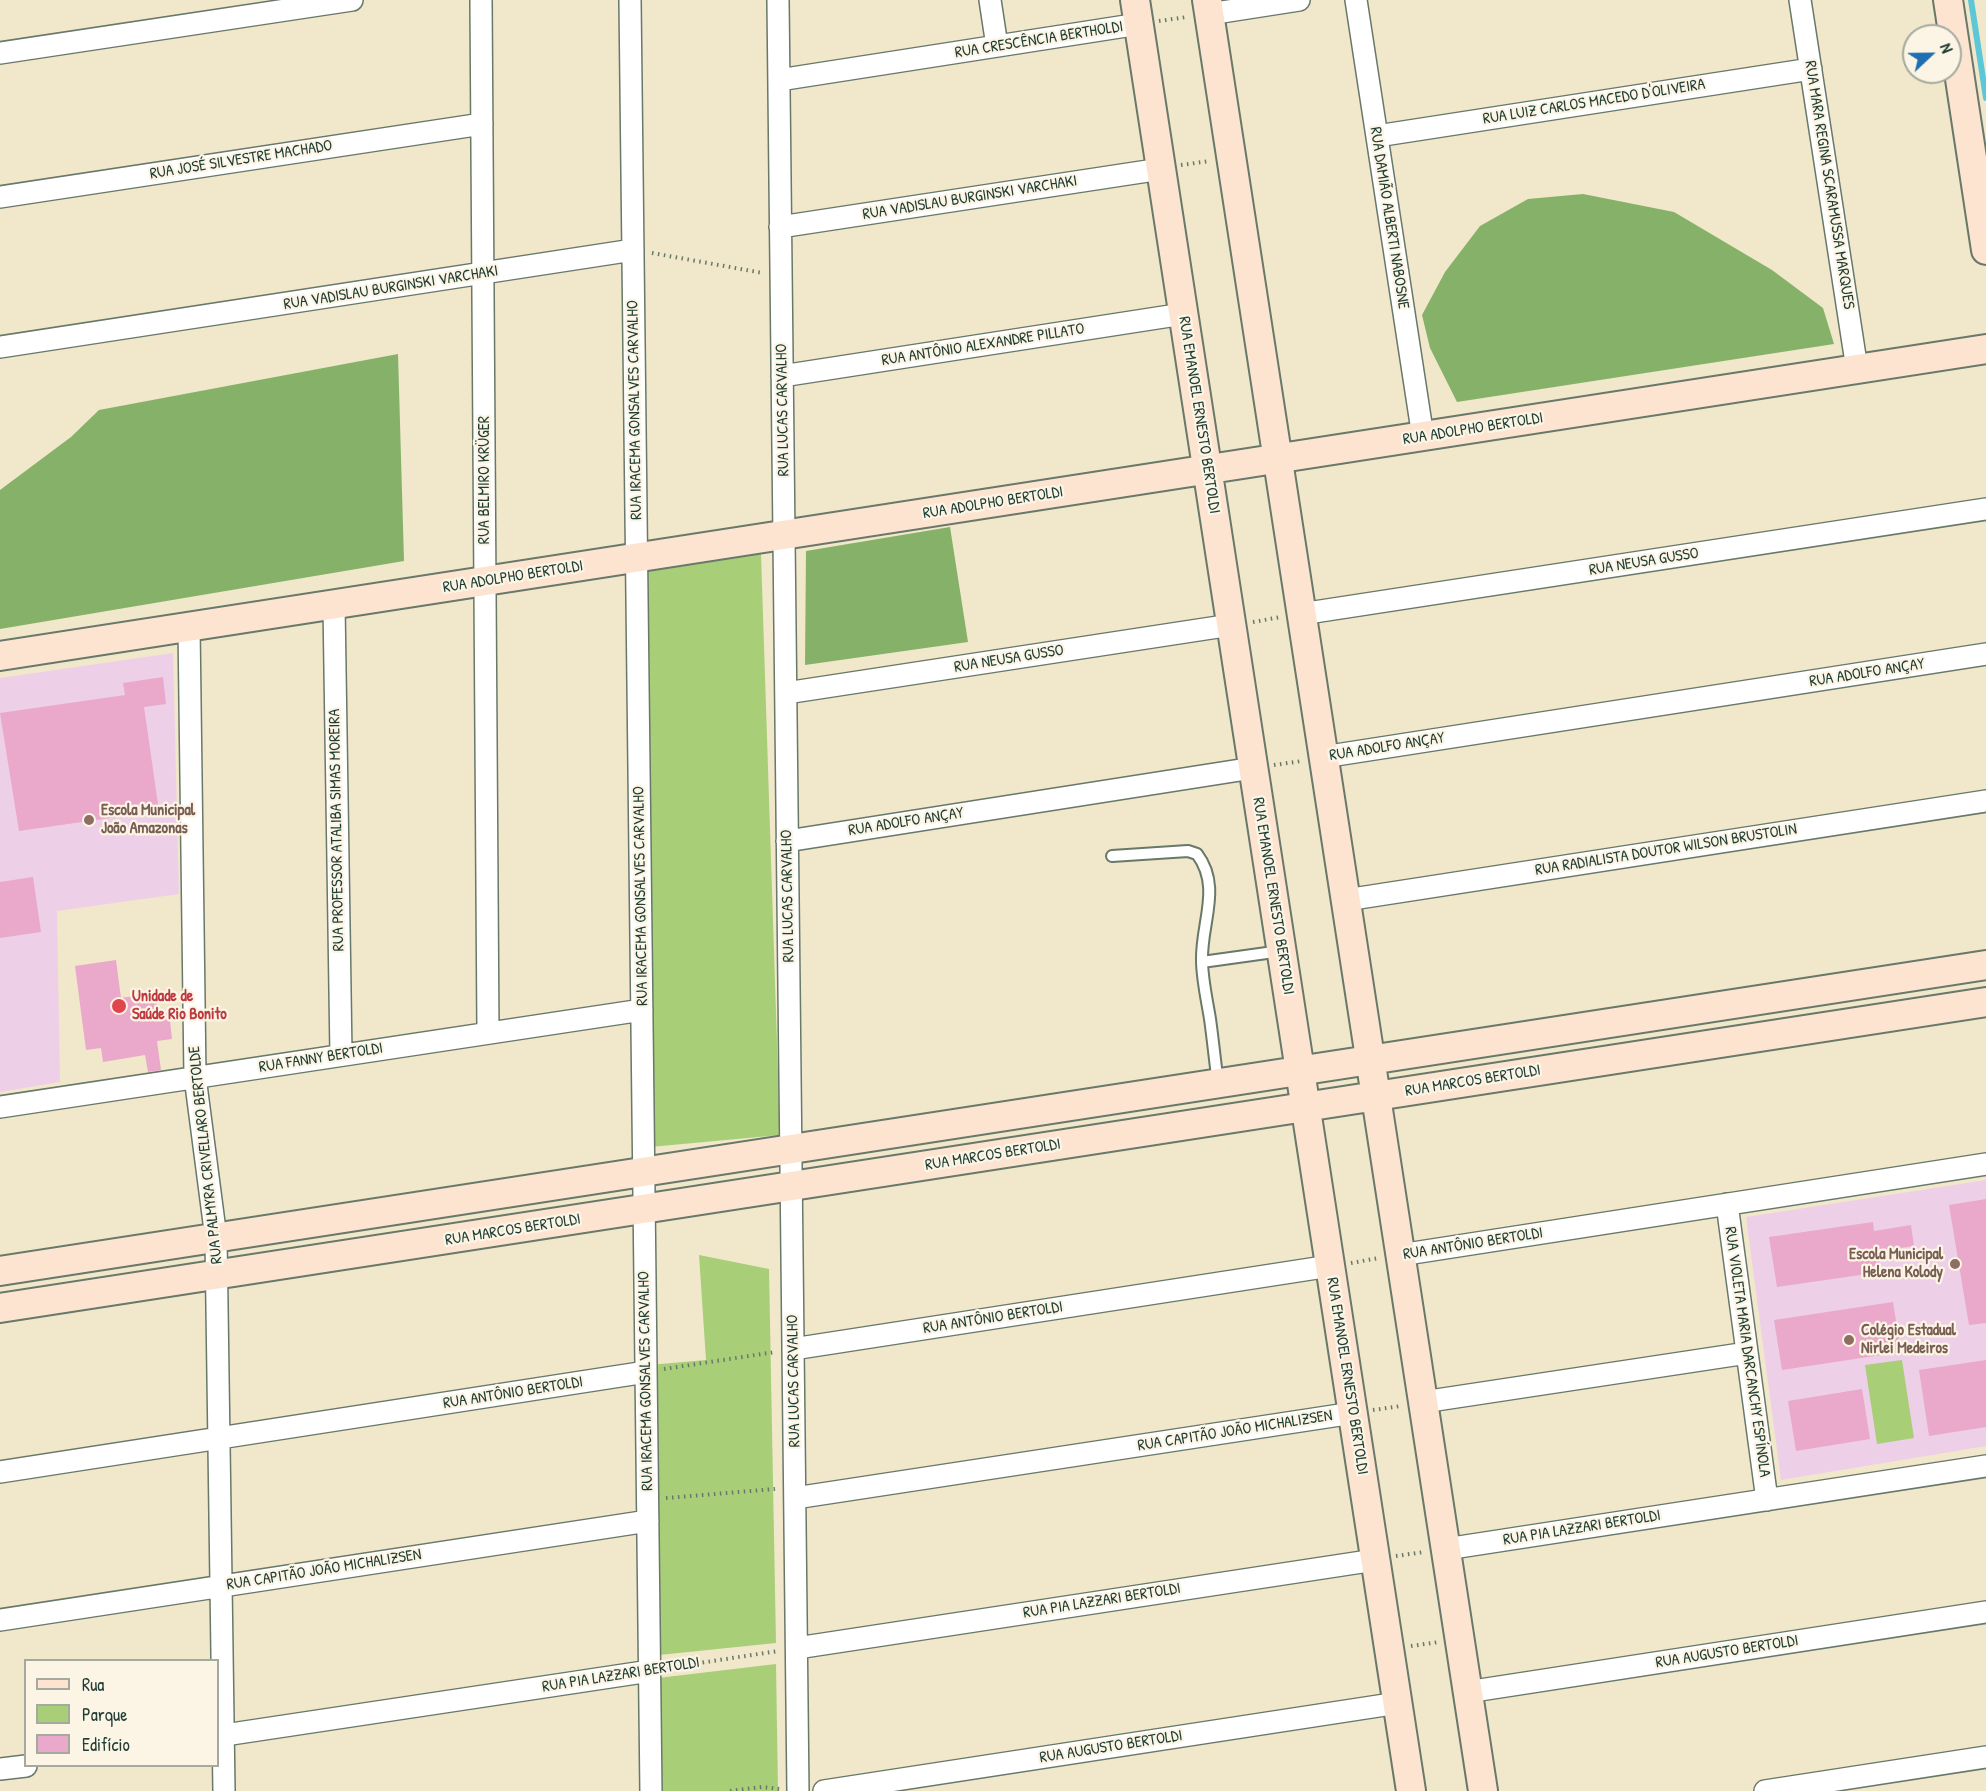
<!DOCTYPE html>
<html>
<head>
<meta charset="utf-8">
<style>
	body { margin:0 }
	#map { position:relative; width:1986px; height:1791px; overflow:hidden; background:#f1e7cb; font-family:"Patrick Hand",sans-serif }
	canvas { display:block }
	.legend { position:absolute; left:24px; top:1659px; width:195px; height:108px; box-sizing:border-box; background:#fcf5e5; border:2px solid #a4ab9e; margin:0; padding:8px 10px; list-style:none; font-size:18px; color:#1f3d34 }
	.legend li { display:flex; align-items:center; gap:12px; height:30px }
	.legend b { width:30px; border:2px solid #a4ab9e }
	.north { position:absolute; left:1902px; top:24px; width:60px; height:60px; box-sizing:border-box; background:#fcf5e5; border:2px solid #a4ab9e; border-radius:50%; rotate:68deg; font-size:16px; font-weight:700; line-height:24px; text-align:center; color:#1f3d34 }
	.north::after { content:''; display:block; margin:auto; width:21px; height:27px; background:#1f6fb2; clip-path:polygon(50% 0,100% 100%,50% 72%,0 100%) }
</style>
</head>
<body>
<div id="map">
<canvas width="1986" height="1791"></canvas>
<ul class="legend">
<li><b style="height:8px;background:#fde4d1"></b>Rua</li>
<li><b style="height:16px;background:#a8ce78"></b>Parque</li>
<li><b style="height:16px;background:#eaa8cb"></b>Edifício</li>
</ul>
<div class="north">N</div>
</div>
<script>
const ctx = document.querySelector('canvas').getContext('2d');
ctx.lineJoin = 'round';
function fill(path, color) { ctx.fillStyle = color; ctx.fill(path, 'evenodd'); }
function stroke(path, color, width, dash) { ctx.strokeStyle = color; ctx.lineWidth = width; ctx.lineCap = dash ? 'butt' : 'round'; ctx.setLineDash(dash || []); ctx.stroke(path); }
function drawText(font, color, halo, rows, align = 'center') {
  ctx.font = font + ' "Patrick Hand",sans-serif'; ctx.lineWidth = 4.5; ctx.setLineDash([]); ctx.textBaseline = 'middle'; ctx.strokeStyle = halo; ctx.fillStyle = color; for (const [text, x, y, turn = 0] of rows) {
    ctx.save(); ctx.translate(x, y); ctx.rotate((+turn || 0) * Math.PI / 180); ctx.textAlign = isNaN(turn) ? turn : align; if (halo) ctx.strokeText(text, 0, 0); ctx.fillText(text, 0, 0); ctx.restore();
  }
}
fill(new Path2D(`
	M173,653L179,894L57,911L60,1082L0,1092V678Z
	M1986,1180V1446L1781,1480L1746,1217Z`), '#edd0e8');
fill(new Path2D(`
	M761,554L780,1135L650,1147L639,573Z
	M699,1255L769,1269L776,1643L659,1655L649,1365L706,1360Z
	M1902,1360L1914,1438L1877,1444L1865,1365Z
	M776,1664L778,1791H660L658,1678Z`), '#a8ce78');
fill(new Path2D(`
	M1583,194L1674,212L1772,270L1823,308L1834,344L1457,402L1430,348L1422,315L1445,272L1480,226L1528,199Z
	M398,354L404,561L0,629V490L71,437L99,410Z
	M950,527L968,642L805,665L806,551Z`), '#86b168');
stroke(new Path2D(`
	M1971,0L1986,98`), '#5cc7d6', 6);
fill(new Path2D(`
	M163,677L166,704L144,707L159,811L19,831L0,713L125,695L123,683Z
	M33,877L41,932L0,938V882Z
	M116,960L121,998L155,993L158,1014L169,1012L172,1039L157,1041L161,1070L148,1072L145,1055L103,1062L101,1048L86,1050L75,966Z
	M1986,1199V1323L1969,1325L1949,1205Z
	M1873,1222L1874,1231L1911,1225L1914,1246L1878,1251L1881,1272L1777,1287L1769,1237Z
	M1893,1302L1901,1352L1782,1370L1774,1320Z
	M1986,1360V1427L1929,1436L1919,1370Z
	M1862,1389L1870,1439L1796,1451L1788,1401Z`), '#eaa8cb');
const lane = new Path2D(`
	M1112,856L1188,851L1197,854C1222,887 1201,923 1202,960C1202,979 1207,1000 1210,1019C1213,1040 1215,1062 1218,1083
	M1202,962L1281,951`);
const street = new Path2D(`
	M481,0L488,1032
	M630,0L651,1791
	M778,0L798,1791
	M990,0L997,46
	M1356,0L1423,437
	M1800,0L1857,369
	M1209,14L1299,0
	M0,53L352,0
	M779,80L1139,24
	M1377,136L1811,69
	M0,197L482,124
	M780,227L1161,169
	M0,347L633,250
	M782,376L1183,314
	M334,605L341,1055
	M1301,614L1986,509
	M189,627L195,1077L216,1238L224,1791
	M786,693L1231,625
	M1323,757L1986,654
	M787,841L1253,768
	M1346,900L1986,801
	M0,1107L642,1010
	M1727,1204L1767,1500
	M1400,1255L1986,1164
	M793,1349L1330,1266
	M1423,1402L1747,1353
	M0,1472L646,1372
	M795,1498L1353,1413
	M1446,1549L1986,1466
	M0,1620L648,1521
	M797,1648L1375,1560
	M1467,1692L1986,1612
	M218,1736L650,1671
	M0,1769L26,1766
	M824,1791L1398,1703
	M1765,1791L1986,1757`);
const secondary = new Path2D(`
	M1135,0L1411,1791
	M1207,0L1483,1791
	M1948,0L1986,250
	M0,656L1986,349
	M0,1271L1986,965
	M0,1308L1986,1002`);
stroke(lane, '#687869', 14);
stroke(street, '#687869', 24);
stroke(secondary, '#687869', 32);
stroke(new Path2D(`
	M1159,21L1187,17
	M1181,165L1210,161
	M652,253L763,273
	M1253,622L1281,617
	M1274,765L1302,761
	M1351,1263L1379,1258
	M664,1369L775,1352
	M1373,1410L1401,1406
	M666,1498L775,1489
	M1396,1556L1424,1552
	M1411,1646L1439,1642
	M667,1668L778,1651
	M730,1791L762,1787L780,1789`), '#687869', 4, [1.5, 4.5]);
stroke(lane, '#fff', 10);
stroke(street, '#fff', 21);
stroke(secondary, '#fde4d1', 28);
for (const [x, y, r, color] of [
	[89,820,6,"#8d6e63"],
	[119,1006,8,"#e0444e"],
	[1955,1264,6,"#8d6e63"],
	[1849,1340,6,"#8d6e63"]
]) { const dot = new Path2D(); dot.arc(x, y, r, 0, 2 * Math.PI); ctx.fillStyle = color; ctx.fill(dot); stroke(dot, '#fcf5e5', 2); }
drawText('16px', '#1f3d34', '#fcf5e5', [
	["RUA CRESCÊNCIA BERTHOLDI",1039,40,-9],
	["RUA LUIZ CARLOS MACEDO D'OLIVEIRA",1594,102,-9],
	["RUA JOSÉ SILVESTRE MACHADO",241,160,-9],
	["RUA MARA REGINA SCARAMUSSA MARQUES",1829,185,81],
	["RUA VADISLAU BURGINSKI VARCHAKI",970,198,-9],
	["RUA DAMIÃO ALBERTI NABOSNE",1389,218,81],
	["RUA VADISLAU BURGINSKI VARCHAKI",391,288,-9],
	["RUA ANTÔNIO ALEXANDRE PILLATO",983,345,-9],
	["RUA IRACEMA GONSALVES CARVALHO",635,410,-91],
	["RUA LUCAS CARVALHO",783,410,-91],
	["RUA EMANOEL ERNESTO BERTOLDI",1199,415,81],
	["RUA ADOLPHO BERTOLDI",1473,429,-9],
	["RUA BELMIRO KRÜGER",485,480,-90],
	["RUA ADOLPHO BERTOLDI",993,503,-9],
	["RUA NEUSA GUSSO",1644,562,-9],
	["RUA ADOLPHO BERTOLDI",513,577,-9],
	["RUA NEUSA GUSSO",1009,659,-9],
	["RUA ADOLFO ANÇAY",1867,673,-9],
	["RUA ADOLFO ANÇAY",1387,747,-9],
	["RUA ADOLFO ANÇAY",906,822,-9],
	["RUA PROFESSOR ATALIBA SIMAS MOREIRA",337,830,-91],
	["RUA RADIALISTA DOUTOR WILSON BRUSTOLIN",1666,850,-9],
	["RUA IRACEMA GONSALVES CARVALHO",641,896,-91],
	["RUA LUCAS CARVALHO",788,896,-91],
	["RUA EMANOEL ERNESTO BERTOLDI",1273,896,81],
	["RUA FANNY BERTOLDI",321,1058,-9],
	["RUA MARCOS BERTOLDI",1473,1081,-9],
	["RUA PALMYRA CRIVELLARO BERTOLDE",206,1155,-96],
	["RUA MARCOS BERTOLDI",993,1155,-9],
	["RUA MARCOS BERTOLDI",513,1230,-9],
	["RUA ANTÔNIO BERTOLDI",1473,1244,-9],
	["RUA ANTÔNIO BERTOLDI",993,1318,-9],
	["RUA VIOLETA MARIA DARCANCHY ESPÍNOLA",1747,1352,82],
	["RUA EMANOEL ERNESTO BERTOLDI",1347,1376,81],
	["RUA IRACEMA GONSALVES CARVALHO",646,1381,-91],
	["RUA LUCAS CARVALHO",794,1381,-91],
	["RUA ANTÔNIO BERTOLDI",513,1393,-9],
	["RUA CAPITÃO JOÃO MICHALIZSEN",1235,1431,-9],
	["RUA PIA LAZZARI BERTOLDI",1582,1528,-9],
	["RUA CAPITÃO JOÃO MICHALIZSEN",324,1570,-9],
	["RUA PIA LAZZARI BERTOLDI",1102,1601,-9],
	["RUA AUGUSTO BERTOLDI",1727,1652,-9],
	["RUA PIA LAZZARI BERTOLDI",621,1675,-9],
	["RUA AUGUSTO BERTOLDI",1111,1747,-9]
]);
drawText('bold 16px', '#785e54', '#fcf5e5', [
	["Escola Municipal",101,811],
	["João Amazonas",101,829],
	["Escola Municipal",1943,1255,"right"],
	["Helena Kolody",1943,1273,"right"],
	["Colégio Estadual",1861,1331],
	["Nirlei Medeiros",1861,1349]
], 'left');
drawText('bold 16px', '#be3a42', '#fcf5e5', [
	["Unidade de",132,997],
	["Saúde Rio Bonito",132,1015]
], 'left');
</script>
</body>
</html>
